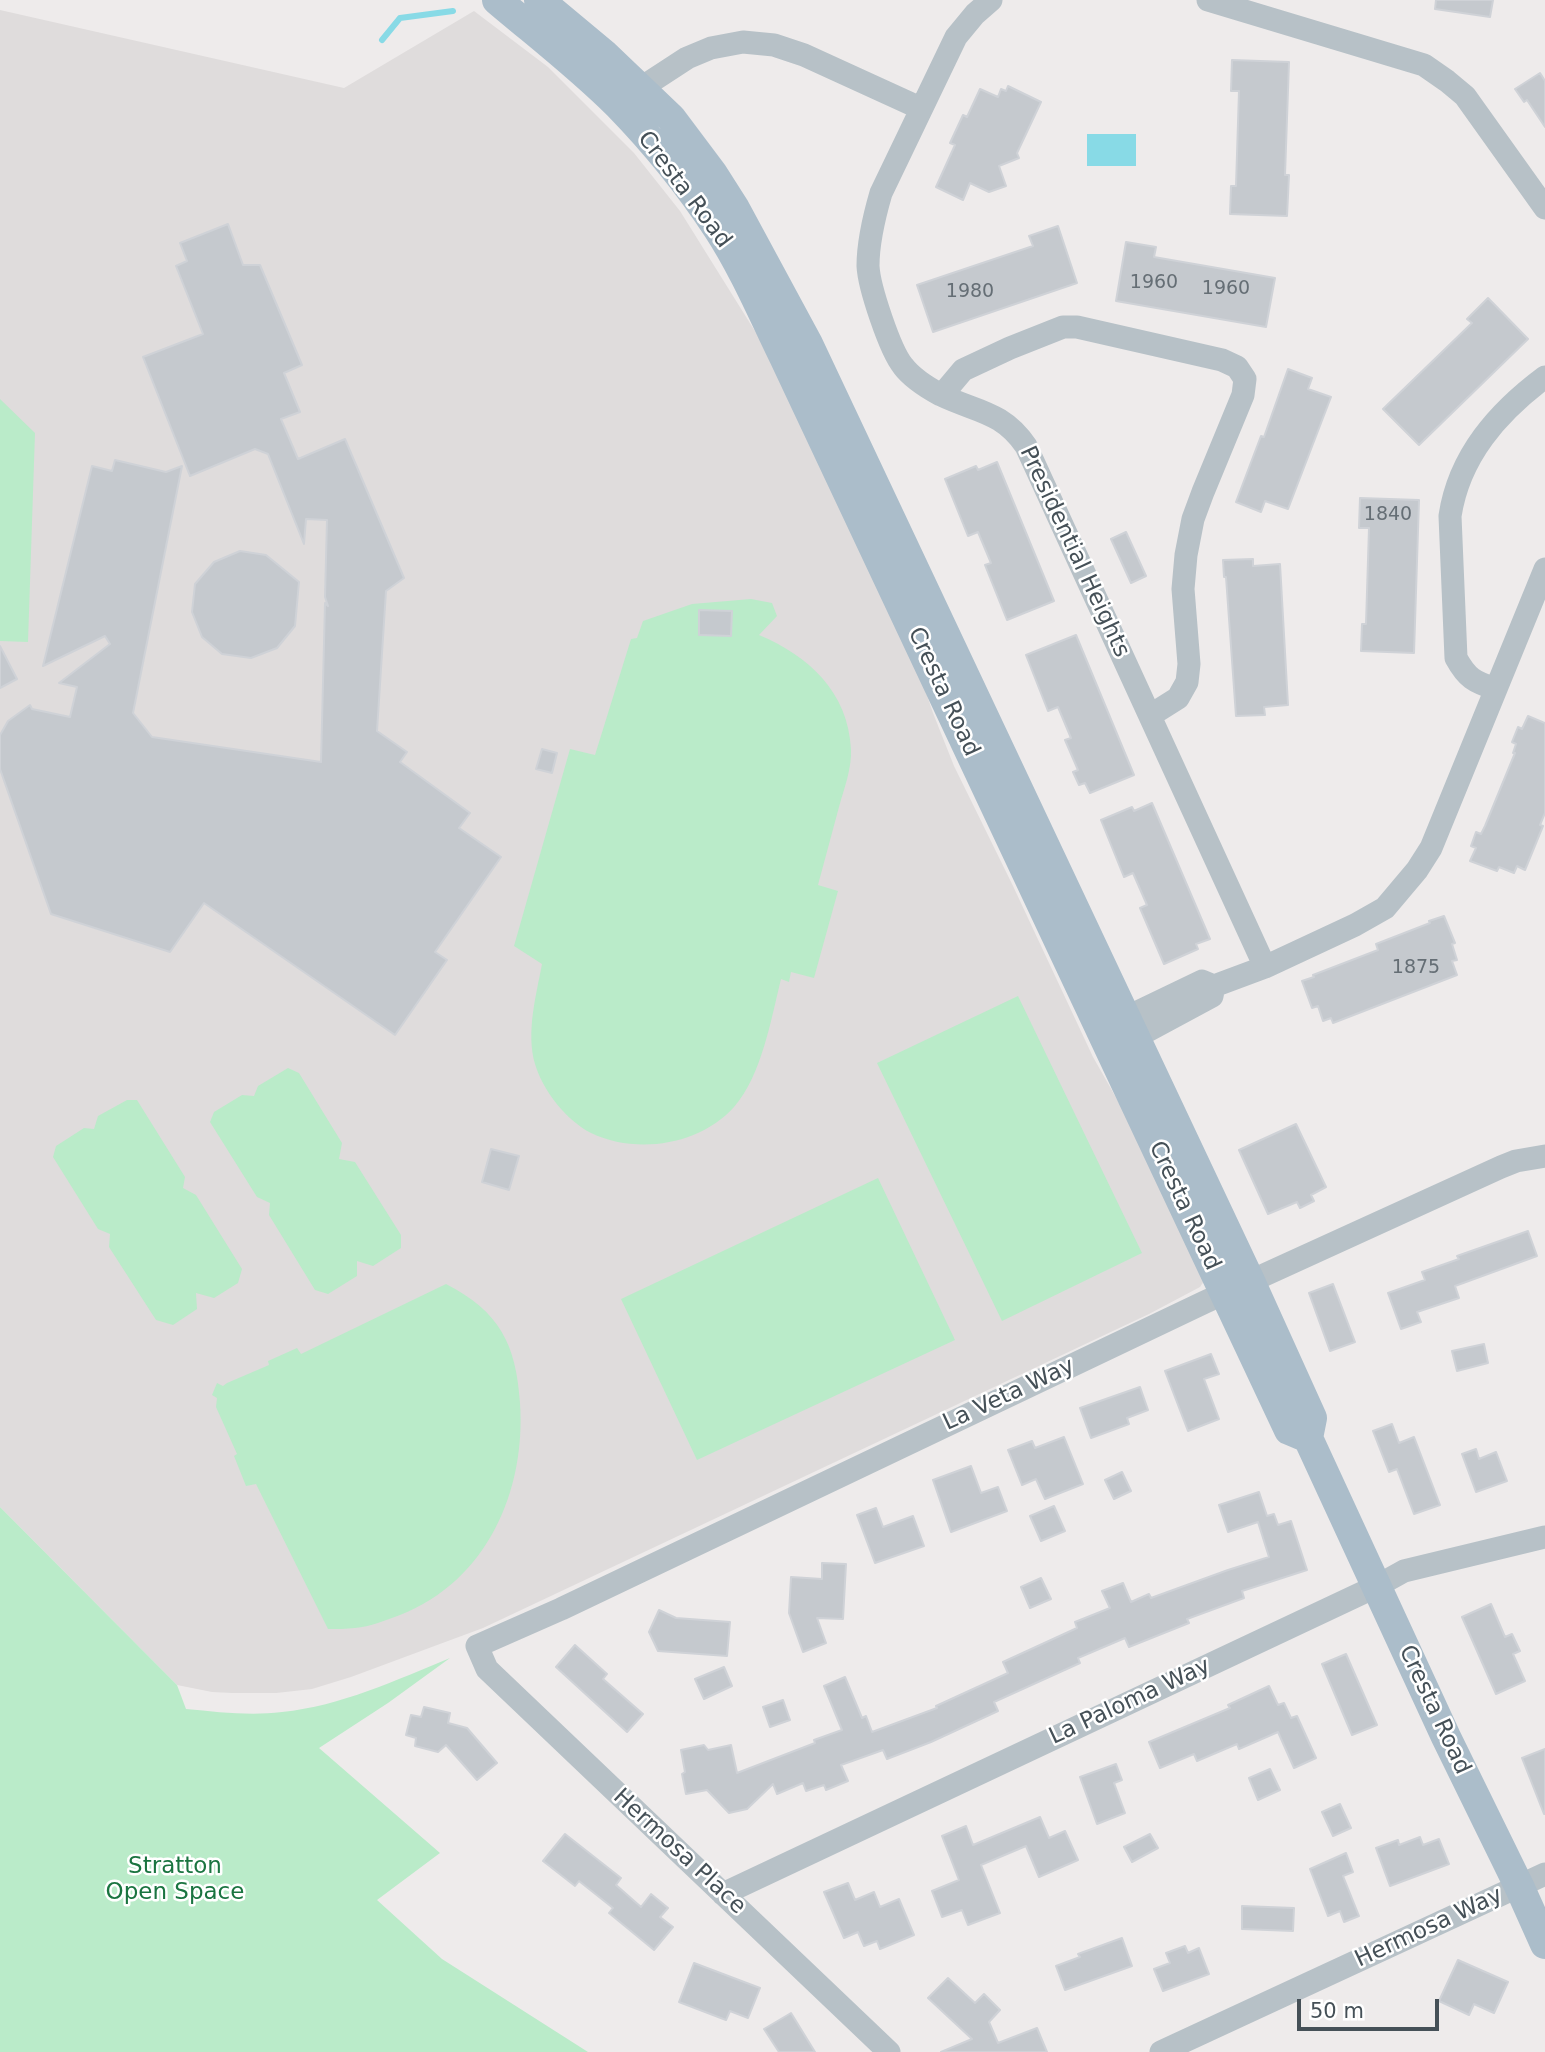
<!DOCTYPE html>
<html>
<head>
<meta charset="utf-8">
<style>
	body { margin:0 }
	#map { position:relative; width:1545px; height:2052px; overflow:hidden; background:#eeebeb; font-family:"DejaVu Sans",sans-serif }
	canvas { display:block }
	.scale { position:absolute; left:1297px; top:1999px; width:142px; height:32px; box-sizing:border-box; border:4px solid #455057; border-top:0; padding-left:9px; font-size:21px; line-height:24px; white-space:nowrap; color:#455057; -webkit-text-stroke:5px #fff; paint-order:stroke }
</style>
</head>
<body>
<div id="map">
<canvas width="1545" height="2052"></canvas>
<div class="scale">50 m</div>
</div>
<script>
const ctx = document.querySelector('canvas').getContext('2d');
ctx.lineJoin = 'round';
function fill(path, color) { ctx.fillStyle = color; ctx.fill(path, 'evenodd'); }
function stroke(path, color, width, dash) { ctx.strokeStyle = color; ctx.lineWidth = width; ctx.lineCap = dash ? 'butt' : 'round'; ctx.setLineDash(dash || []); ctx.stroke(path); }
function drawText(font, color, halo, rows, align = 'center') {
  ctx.font = font + ' "DejaVu Sans",sans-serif'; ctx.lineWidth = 5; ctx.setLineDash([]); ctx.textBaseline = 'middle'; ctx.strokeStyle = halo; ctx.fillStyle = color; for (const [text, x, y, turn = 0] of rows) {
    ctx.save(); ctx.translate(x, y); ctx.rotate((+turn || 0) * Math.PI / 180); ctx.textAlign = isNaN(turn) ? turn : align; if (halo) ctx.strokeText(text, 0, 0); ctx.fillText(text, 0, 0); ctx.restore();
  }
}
fill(new Path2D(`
	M0,10L344,88L474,11L548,67L634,153L680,211L763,344L919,672L933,713L954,766L1013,886L1093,1057L1135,1131L1204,1281L1200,1287L1149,1314L483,1628L351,1677L312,1689L276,1693H232L212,1692L177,1685L0,1507Z`), '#dfdcdc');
fill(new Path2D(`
	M0,399L35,433L28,642L0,641Z
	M751,599L772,603L777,616L759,635C809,656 848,692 851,749C852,768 844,789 839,807C832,833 825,859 818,885L838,891L814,978L791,972L789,982L781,979C771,1019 762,1075 734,1107C700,1145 637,1155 591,1133C566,1120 543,1091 535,1064C526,1032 536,996 542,964L514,946L570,749L595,755L631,639L637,638L643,621L692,604Z
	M1018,996L1142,1253L1002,1321L877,1063Z
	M288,1068L299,1073L342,1143L339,1159L355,1162L401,1235V1248L373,1266L357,1261V1276L328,1294L315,1290L269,1215L270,1203L257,1197L210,1122L214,1112L242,1095L254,1096L258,1086Z
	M127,1100H137L185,1177L183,1188L196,1195L242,1269L238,1283L214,1298L196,1293L197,1309L173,1325L156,1320L109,1247L110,1234L98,1229L53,1157L56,1146L84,1128L94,1129L98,1116Z
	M878,1178L955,1340L697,1460L621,1299Z
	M446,1284C500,1312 516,1344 520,1403C526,1491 487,1581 400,1615C386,1620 370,1627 355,1628C346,1629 337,1629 328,1629L256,1484L246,1486L234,1456L237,1454L216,1407L217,1398L212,1395L217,1383L223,1386L227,1383L269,1365L268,1361L297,1348L301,1354Z
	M0,1507L177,1685L186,1709C218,1712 250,1716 282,1712C341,1706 396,1680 450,1658L388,1703L319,1748L440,1853L377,1900L442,1959L588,2052H0Z`), '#baebc9');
fill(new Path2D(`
	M1087,134H1136V166H1087Z`), '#88dae6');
stroke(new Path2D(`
	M382,40L400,18L453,11`), '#88dae6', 6);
const building = new Path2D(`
	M1436,0H1493L1490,17L1435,9Z
	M1232,60L1289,62L1285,175H1289L1287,216L1230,214L1231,186H1236L1239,91H1231Z
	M1540,73L1545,81V127L1527,100L1524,102L1515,89Z
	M1008,86L1041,102L1017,153L1019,158L999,166L1006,186L989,192L970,183L963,200L936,187L955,145L950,143L963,115L967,117L980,89L998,97L1001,89L1006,91Z
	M228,224L243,265H260L302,365L284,373L300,412L281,419L298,459L345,439L404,578L386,591L377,731L407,752L400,762L470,813L459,828L501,857L435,952L447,960L395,1035L204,903L170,952L51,914L0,769V735L8,721L30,705L32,709L70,717L77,687L59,683L110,644L105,636L43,666L92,466L112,471L115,460L166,472L182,466L133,713L152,737L321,762L325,603L328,606L325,597L327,520L306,519L304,544L268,454L255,449L190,476L143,357L203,334L176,266L187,261L180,243Z
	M1058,226L1077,283L933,332L917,285L1033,246L1029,236Z
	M1126,242L1156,247L1154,257L1275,278L1266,327L1116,301Z
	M1488,298L1528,339L1419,445L1383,409L1472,323L1467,319Z
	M1288,369L1312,378L1308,389L1331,397L1288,509L1265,501L1261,512L1236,502L1261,436L1264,437Z
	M997,462L1054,601L1007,620L985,565L991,563L978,532L968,536L945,479L976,466L978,470Z
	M1360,498L1419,500L1414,653L1361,651L1362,624H1366L1369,528H1359Z
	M1126,532L1146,576L1131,583L1111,539Z
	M240,551L266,555L299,582L295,626L277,648L251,658L222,654L202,637L192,612L195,584L214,562Z
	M1253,559V566L1280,564L1288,705L1264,707L1265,715L1236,716L1226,577H1224L1223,560Z
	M699,610L732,611L731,636L699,635Z
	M1076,635L1134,775L1090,793L1085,783L1079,785L1073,772L1078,770L1065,740L1071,738L1058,707L1048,711L1026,655Z
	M0,646L17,679L0,688Z
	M1528,716L1545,723V813L1540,825L1543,826L1525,870L1517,866L1514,873L1499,867L1497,871L1470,861L1476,848L1471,846L1476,832L1481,834L1485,826L1515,753H1513L1516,744L1512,742L1518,727L1522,729Z
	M542,749L557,753L552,773L536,769Z
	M1152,803L1210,939L1196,944L1198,949L1164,964L1140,908L1147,905L1133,873L1124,877L1101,820L1132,807L1134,811Z
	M1444,916L1455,943L1452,944L1457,960L1452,961L1457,975L1333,1023L1331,1018L1323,1021L1318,1006L1312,1008L1302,981L1314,977L1313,975L1378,950L1376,944L1430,923L1429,921Z
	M1296,1124L1326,1187L1311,1195L1314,1201L1300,1208L1297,1202L1268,1214L1239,1150Z
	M491,1149L519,1156L509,1190L482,1182Z
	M1528,1231L1537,1256L1455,1286L1459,1298L1417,1312L1421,1322L1401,1329L1388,1293L1425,1280L1422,1272L1459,1259L1457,1256Z
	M1333,1284L1355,1342L1330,1351L1309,1293Z
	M1484,1344L1488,1363L1457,1371L1452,1351Z
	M1211,1354L1219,1374L1204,1379L1219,1419L1188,1431L1165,1371Z
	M1140,1387L1148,1410L1127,1418L1129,1424L1091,1438L1080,1408Z
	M1392,1424L1399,1443L1414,1437L1440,1505L1414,1514L1397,1469L1389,1472L1373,1431Z
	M1064,1437L1083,1484L1045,1499L1036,1479L1022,1485L1008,1450L1032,1441L1035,1448Z
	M1476,1449L1479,1459L1496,1452L1507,1481L1476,1492L1462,1454Z
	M971,1466L981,1493L998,1487L1007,1511L951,1532L933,1480Z
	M1122,1472L1131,1491L1114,1499L1105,1480Z
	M1259,1492L1267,1516L1274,1514L1278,1525L1291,1521L1307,1570L1242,1591L1244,1598L1187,1619L1189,1623L1129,1647L1125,1638L1078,1658L1080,1663L994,1702L998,1711L931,1742L887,1759L883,1750L841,1765L848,1781L826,1790L824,1785L806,1791L803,1783L777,1794L773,1784L747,1809L729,1813L707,1790L686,1794L682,1774L685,1772L681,1750L704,1745L708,1750L731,1745L737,1773L815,1743L814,1740L842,1730L824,1686L845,1677L862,1718L866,1716L872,1732L937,1708L936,1706L1008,1673L1003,1662L1077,1628L1075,1622L1110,1608L1102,1591L1123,1583L1131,1602L1149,1594L1151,1598L1228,1570L1269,1557L1258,1522L1228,1532L1219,1505Z
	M1054,1506L1065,1531L1041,1541L1030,1516Z
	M876,1508L883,1527L913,1516L924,1546L875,1563L857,1515Z
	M822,1563L846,1564L843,1619L817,1618L826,1643L803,1652L789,1613L791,1577L822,1579Z
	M1041,1578L1051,1599L1030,1608L1021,1587Z
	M1491,1604L1505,1637L1512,1634L1520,1651L1513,1654L1525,1681L1496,1694L1462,1617Z
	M659,1610L676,1618L730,1622L727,1656L658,1651L649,1632Z
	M575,1645L607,1674L603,1679L643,1714L627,1732L556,1667Z
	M1346,1654L1377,1725L1352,1735L1322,1664Z
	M724,1667L732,1686L704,1699L695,1679Z
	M1269,1686L1278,1705L1284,1703L1291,1718L1297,1716L1316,1758L1294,1768L1278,1732L1239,1749L1237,1744L1197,1761L1194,1754L1160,1768L1149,1742L1230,1708L1228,1705Z
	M783,1700L790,1720L770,1727L763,1707Z
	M424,1707L450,1713L448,1723L467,1728L497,1763L477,1780L446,1745L438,1752L415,1746L416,1738L406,1735L411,1715L421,1717Z
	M1545,1749V1814H1544L1522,1758Z
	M1116,1764L1122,1780L1114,1783L1125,1813L1097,1824L1080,1777Z
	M1270,1769L1280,1790L1258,1800L1249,1778Z
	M1340,1804L1351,1828L1333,1836L1322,1812Z
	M1040,1817L1049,1838L1065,1831L1078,1860L1039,1877L1026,1846L981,1865L1000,1913L968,1925L962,1910L942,1917L932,1891L959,1880L942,1836L966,1826L973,1845Z
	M565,1834L621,1878L616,1885L641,1907L651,1894L668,1908L660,1917L673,1927L654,1950L609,1913L613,1908L579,1881L575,1886L543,1861Z
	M1150,1834L1158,1848L1132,1862L1124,1847Z
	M1420,1837L1423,1845L1439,1839L1449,1864L1390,1886L1376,1848L1398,1840L1399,1845Z
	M1346,1853L1353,1872L1343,1876L1359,1916L1344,1922L1340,1911L1328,1916L1310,1869Z
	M848,1883L855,1900L874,1892L880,1907L899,1899L914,1935L880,1949L877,1941L864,1946L858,1932L844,1938L824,1892Z
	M1242,1906L1294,1908L1293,1931L1242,1929Z
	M1122,1938L1132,1966L1065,1990L1056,1966L1080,1957L1078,1954Z
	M1185,1946L1188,1953L1199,1948L1209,1974L1163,1991L1154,1969L1170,1963L1166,1953Z
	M1458,1960L1508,1982L1494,2013L1474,2004L1469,2015L1439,2001Z
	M694,1963L760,1988L748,2018L730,2011L726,2020L679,2002Z
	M948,1978L975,2003L984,1994L1000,2010L989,2022L998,2043L1037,2028L1047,2052H941L972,2039L928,1998Z
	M791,2013L815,2052H779L764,2029Z`);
fill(building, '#c5c9ce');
stroke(building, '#cfd2d7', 2);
stroke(new Path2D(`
	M991,0L975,14L956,37L881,193C874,217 868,241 868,266C869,287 890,350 903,366C912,378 928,388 941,395C976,412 1002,411 1026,446L1265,967
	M1208,0L1424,65L1447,81L1465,96L1545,208
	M641,88L687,58L711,48L743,42L774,45L804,55L920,108
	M942,395L963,370L1010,348L1063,327H1077L1222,360L1237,367L1245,379L1243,395L1203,492L1193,519L1186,555L1183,589L1189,664L1187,682L1178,698L1151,715
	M1496,689C1474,682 1467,678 1456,658L1450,516C1459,456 1498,412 1545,377
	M1125,1018L1202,981L1214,986L1265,967L1355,925L1385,908L1417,870L1431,848L1545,569
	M1134,1038L1212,996L1214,986
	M723,1894L1377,1586L1404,1571L1545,1537
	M889,2052L487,1669L477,1646L561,1609L1205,1302L1501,1167L1516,1161L1545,1156
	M1161,2052L1545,1874`), '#b7c1c7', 23);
stroke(new Path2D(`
	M497,0C537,34 580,67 618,105C655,143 689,185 718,229C744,269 763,314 784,357L1289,1430L1308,1438
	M539,0L605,55L671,118L713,174L734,207L808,344L1250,1281L1312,1418L1308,1438L1446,1737L1519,1886L1545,1944`), '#abbdca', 30);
drawText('19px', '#656e75', null, [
	["1960",1154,283],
	["1960",1226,289],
	["1980",970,292],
	["1840",1388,515],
	["1875",1416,968]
]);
drawText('23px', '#455057', '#fff', [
	["Cresta Road",684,190,53],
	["Presidential Heights",1074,552,65],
	["Cresta Road",943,692,65],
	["Cresta Road",1184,1206,65],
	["La Veta Way",1009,1395,-25],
	["La Paloma Way",1130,1702,-25],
	["Cresta Road",1434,1710,65],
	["Hermosa Place",679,1852,43],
	["Hermosa Way",1429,1928,-25]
]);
drawText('23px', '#1a7440', '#fff', [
	["Stratton",175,1867],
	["Open Space",175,1893]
]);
</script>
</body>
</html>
